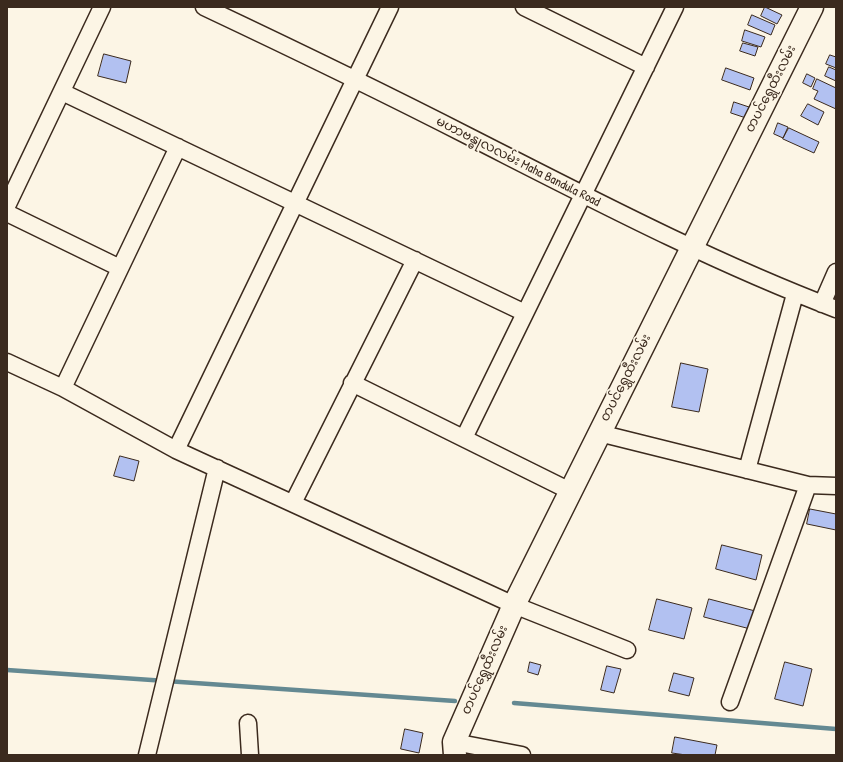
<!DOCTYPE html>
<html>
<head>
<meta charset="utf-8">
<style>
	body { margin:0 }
	#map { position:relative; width:843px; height:762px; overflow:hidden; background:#fcf5e5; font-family:"Patrick Hand",sans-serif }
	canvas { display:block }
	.frame { position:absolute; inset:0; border:8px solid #3b2a1e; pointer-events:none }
</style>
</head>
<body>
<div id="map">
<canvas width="843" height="762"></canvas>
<div class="frame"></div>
</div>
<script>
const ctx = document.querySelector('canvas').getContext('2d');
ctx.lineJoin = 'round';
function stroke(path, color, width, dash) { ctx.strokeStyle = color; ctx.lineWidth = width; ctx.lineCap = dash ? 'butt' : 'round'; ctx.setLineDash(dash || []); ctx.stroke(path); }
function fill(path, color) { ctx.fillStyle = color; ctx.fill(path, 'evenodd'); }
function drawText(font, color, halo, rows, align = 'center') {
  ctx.font = font + ' "Patrick Hand","Noto Sans Myanmar",sans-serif'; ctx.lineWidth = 3.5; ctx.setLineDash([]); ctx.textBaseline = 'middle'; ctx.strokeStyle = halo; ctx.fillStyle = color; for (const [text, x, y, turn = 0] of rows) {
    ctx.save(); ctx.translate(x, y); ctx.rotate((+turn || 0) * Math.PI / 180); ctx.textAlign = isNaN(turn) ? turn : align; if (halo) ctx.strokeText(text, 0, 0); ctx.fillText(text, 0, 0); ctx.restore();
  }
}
stroke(new Path2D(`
	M7,670L455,701
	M514,703L836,729`), '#648992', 4.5);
const building = new Path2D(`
	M765,7L782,15L777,24L761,16Z
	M752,15L775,25L771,35L748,25Z
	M745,30L765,37L761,47L742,41Z
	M743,43L758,47L755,56L740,51Z
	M104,54L131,61L126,83L98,76Z
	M830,55L836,57V68L826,64Z
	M829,67L836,70V81L825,76Z
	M726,68L754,78L750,90L722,80Z
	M807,74L815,78L811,87L803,83Z
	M817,79L836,88V109L814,99L818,91L813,89Z
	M734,102L752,108L749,119L731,113Z
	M808,104L824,112L818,125L801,116Z
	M778,123L788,127L783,138L774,134Z
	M789,128L819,142L814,153L783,139Z
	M681,363L708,369L699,412L672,407Z
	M120,456L139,461L134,481L114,476Z
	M810,509L836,514V530L807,524Z
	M722,545L762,555L756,580L716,569Z
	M657,599L692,608L684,639L649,630Z
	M709,599L763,613L758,631L704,617Z
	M530,662L541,665L538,675L528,672Z
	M785,662L812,669L803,706L775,699Z
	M607,666L621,669L614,693L601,690Z
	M674,673L694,678L689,696L669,691Z
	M405,729L423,733L419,753L401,749Z
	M675,737L717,745L715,755H686L672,753Z`);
fill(building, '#b2c1f1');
stroke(building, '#3b2a1e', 1);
const street = new Path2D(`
	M204,7C293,49 382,92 470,137C590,198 710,261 836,309
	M524,7L646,67
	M62,92L525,313
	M7,206L102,7
	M7,213L120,268
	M822,304L836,272
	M7,362L63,388L176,450L514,605L627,650
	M352,383L570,491
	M63,388L178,147
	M599,433L808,485L836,486
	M464,438L675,7
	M176,450L390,7
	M747,470L795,294
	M293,503L415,260
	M730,702L808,485
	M248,723L250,755
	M454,742L522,755
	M147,755L217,468`);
const secondary = new Path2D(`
	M455,755L454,742L514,605L812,7`);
stroke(street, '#3b2a1e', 19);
stroke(secondary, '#3b2a1e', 25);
stroke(street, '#fcf5e5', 16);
stroke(secondary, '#fcf5e5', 22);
drawText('13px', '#3b2a1e', '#fcf5e5', [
	["တပင်ရွှေထီးလမ်း",771,89,-63],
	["မဟာဗန္ဓုလလမ်း Maha Bandula Road",518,162,27],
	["တပင်ရွှေထီးလမ်း",626,378,-63],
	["တပင်ရွှေထီးလမ်း",485,670,-66]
]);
</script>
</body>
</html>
